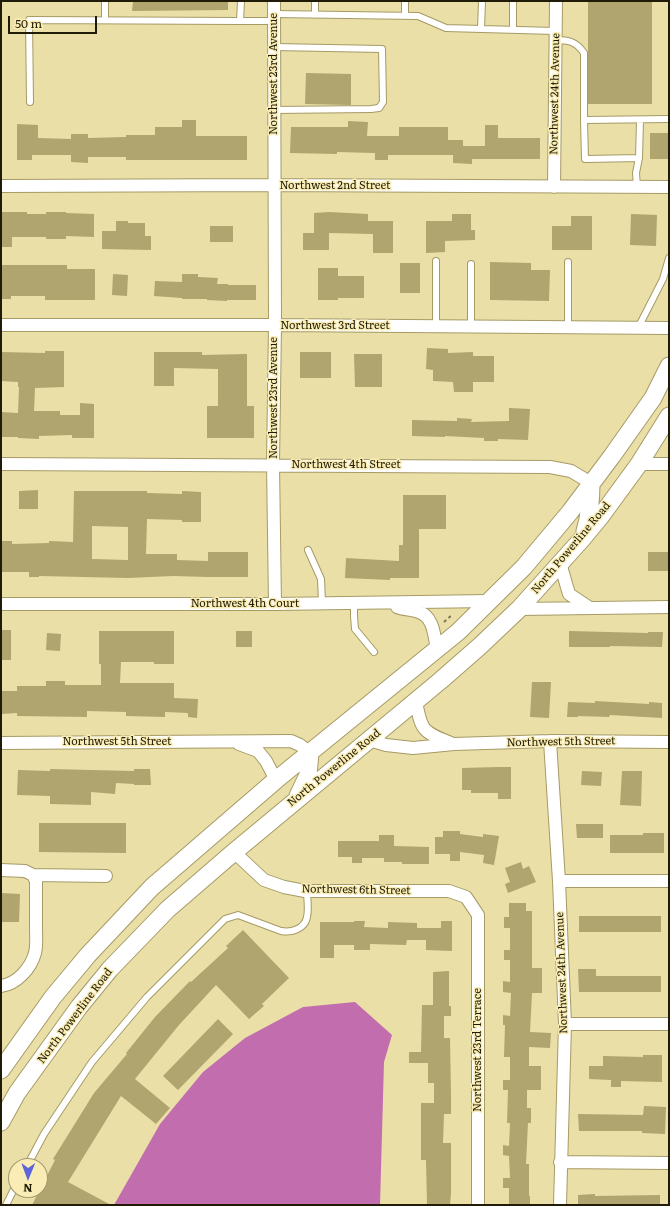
<!DOCTYPE html>
<html>
<head>
<meta charset="utf-8">
<style>
	body { margin:0 }
	#map { position:relative; width:670px; height:1206px; overflow:hidden; background:#ebdfa8; font-family:Literata,serif }
	canvas { display:block }
	.frame { position:absolute; inset:0; border:2px solid #201b06; pointer-events:none }
	.north { position:absolute; left:8px; top:1158px; width:40px; height:40px; box-sizing:border-box; background:#f9ecb4; border:1px solid #a2986e; border-radius:50%; rotate:181deg; font-size:11px; font-weight:700; line-height:16px; text-align:center; color:#201b06 }
	.north::after { content:''; display:block; margin:auto; width:14px; height:18px; background:#5e65dc; clip-path:polygon(50% 0,100% 100%,50% 72%,0 100%) }
	.scale { position:absolute; left:8px; top:16px; width:89px; height:18px; box-sizing:border-box; border:2px solid #201b06; border-top:0; padding-left:5px; font-size:12px; line-height:14px; white-space:nowrap; color:#201b06; -webkit-text-stroke:3px #f9ecb4; paint-order:stroke }
</style>
</head>
<body>
<div id="map">
<canvas width="670" height="1206"></canvas>
<div class="frame"></div>
<div class="north">N</div>
<div class="scale">50 m</div>
</div>
<script>
const ctx = document.querySelector('canvas').getContext('2d');
ctx.lineJoin = 'round';
function fill(path, color) { ctx.fillStyle = color; ctx.fill(path, 'evenodd'); }
function stroke(path, color, width, dash) { ctx.strokeStyle = color; ctx.lineWidth = width; ctx.lineCap = dash ? 'butt' : 'round'; ctx.setLineDash(dash || []); ctx.stroke(path); }
function drawText(font, color, halo, rows, align = 'center') {
  ctx.font = font + ' Literata,serif'; ctx.lineWidth = 3; ctx.setLineDash([]); ctx.textBaseline = 'middle'; ctx.strokeStyle = halo; ctx.fillStyle = color; for (const [text, x, y, turn = 0] of rows) {
    ctx.save(); ctx.translate(x, y); ctx.rotate((+turn || 0) * Math.PI / 180); ctx.textAlign = isNaN(turn) ? turn : align; if (halo) ctx.strokeText(text, 0, 0); ctx.fillText(text, 0, 0); ctx.restore();
  }
}
fill(new Path2D(`
	M355,1002L392,1035L384,1062L380,1205H114L160,1124L203,1072L245,1038L303,1007Z`), '#c26dae');
fill(new Path2D(`
	M133,1H228V10L132,11Z
	M588,1H652V104H588Z
	M306,73L351,74V105L305,104Z
	M182,120H196V136H247V160H126V157H88V163L71,162V155H32V160H17V124L38,125V138L71,139V134H88V138L126,137V135H155V127H182Z
	M348,121L368,122L367,136H399V127H448V140H463V146H485V125H498V138H540V159H472V164L453,163V155H388V160H375V153L337,152V154L290,153L291,127H348Z
	M650,133H669V159H650Z
	M1,212H27V214H46V212H66V213L94,214V237L66,236V239H46V237H12V247H1Z
	M329,212L368,214V221H393V253H373V234L329,233V250H303V233H314V213Z
	M452,214H471V230H475V240L445,241V252L426,253V221H452Z
	M631,214L657,215L656,246L630,245Z
	M571,216H592V250H552V226H571Z
	M116,221H128V223H145V236H151V250L102,249V231H116Z
	M210,226H233V242H210Z
	M490,262L531,263V270H550L549,301L490,300Z
	M400,263H420V293H400Z
	M1,265H67V269H95V300H45V296H11V299H1Z
	M318,268H338V276H364V298H338V300H318Z
	M113,274L128,275L127,296L112,295Z
	M182,274H198V277L218,278L217,284H228V285H256V300H227V301L207,300V299H182V298L154,296L155,281L182,282Z
	M427,348L448,349V353L473,352V356H494V382H473V392H454L453,382L433,381V370L426,369Z
	M45,351H64V387L35,388L34,411H60V415H80V403L94,404V438H72V435L39,436V439L18,438V437H1V412L18,413L19,387H18V382L1,381V352L45,353Z
	M154,352H202V355L247,354V406H254V438H207V406H218V369L174,368V386H154Z
	M300,352H331V378H300Z
	M354,354H382V387H355Z
	M509,408L530,409L528,440L498,439V441H484V438L445,436V437L412,436V420L457,421V418L472,419L471,422L509,421Z
	M38,490V509H19V491Z
	M74,491H147V493L182,494V491L201,492V522H182V520L147,519L146,554H177V560L208,561V552H248V577H208L173,576L128,578L39,576V577H29V572H1V541H12V544L49,543V541L73,542ZM92,526L128,527V560L92,559Z
	M403,495H446V529H419V578H390V580L345,578L346,558L399,561V545H403Z
	M648,552H669V571H648Z
	M1,630H11V660H1Z
	M99,631H174V664H154V662H121L120,683H174V698L198,699L197,718L188,717V713L165,712V717L126,716V712L87,711V717L17,716V713L1,714V691H17V686H46V681H65V685H101V664H99Z
	M236,631H252V647H236Z
	M569,631L648,633V632H663L662,647L610,646V647H569Z
	M47,633L61,634L60,651L46,650Z
	M532,682H551L549,718L530,717Z
	M595,701L649,704V702L662,703V718L610,715L609,717L578,716V717H567L568,702L595,703Z
	M498,767H511V799H498V793H471V790H462V768Z
	M50,769L134,771V769H150L151,785H134V784L116,783L115,794L91,792V805L50,804V796L17,795L18,770L50,771Z
	M582,771L602,772L601,786L581,785Z
	M622,771H642L641,806L620,805Z
	M39,823H126V853L39,852Z
	M576,824H603V838H577Z
	M443,831H460V834L483,837V834L499,836L494,865L483,863L484,855L460,852V861H450V854H435V837H443Z
	M643,833H664V853H610V835H643Z
	M379,835H394V846L429,847V864H402V862H384V858H362V863H352V857H338V841H379Z
	M521,862L523,869L529,866L536,882L508,893L505,884L510,882L505,868Z
	M1,893L20,894L19,922H1Z
	M509,903H526V911H532V968H542V993H532L530,1032L551,1033L550,1048L529,1047V1066H541V1090H527V1108H531V1123H528L526,1164H529V1196H530V1205H509V1188H503V1178H510L509,1156L503,1155V1145L509,1146L510,1123H507L508,1090H503V1080H510V1057H504L505,1025H503V1015L510,1016L511,993L503,992V981L510,982V960H504V950H510V928H504V917H509Z
	M579,916H661V932H579Z
	M354,921H365L364,927L388,928V922L417,923V928H441V921H452V951L426,950V940H407L406,945L370,944V950H354V945H334V958H320V922H354Z
	M243,930L289,978L262,1004L264,1006L249,1019L216,985L179,1025L135,1079L170,1108L156,1124L121,1096L68,1182L111,1205H32L55,1160L53,1159L94,1093L127,1054L126,1053L155,1017L190,981L191,982L228,948L226,946Z
	M578,969H596V976H661V992H579Z
	M449,971V1006H451V1016H444V1038H450L451,1095V1114H444L443,1143H451V1193L450,1205H427L426,1160H421V1103H434V1083H428V1063H409V1052H421L422,1005H433V972Z
	M218,1019L233,1034L178,1090L163,1076Z
	M643,1055H662V1082L621,1081V1087H611V1080L589,1079V1066H603V1056L643,1057Z
	M644,1106L666,1107L665,1134L642,1133V1131H579L578,1114L643,1115Z
	M595,1194V1196L660,1195V1205H578V1195Z`), '#b0a46f');
const service = new Path2D(`
	M105,1V20
	M315,1V15
	M513,1V30
	M274,14L418,16L446,28L555,31
	M405,16V1
	M240,21H274
	M481,29L482,1
	M555,40C568,40 576,41 584,53V120
	M30,102L29,20L240,21L241,1
	M274,110L371,109L379,108L383,102L382,49L274,47
	M640,120L639,158L585,159L584,120L669,119
	M637,187L636,173L639,158
	M436,261V326
	M568,262V327
	M471,264V327
	M638,328L663,279L669,258
	M308,550L321,579L322,603
	M354,603V616L355,629L374,652
	M27,1166L44,1134L92,1062L147,997L225,919L238,915L281,931C291,933 305,929 307,917C309,909 307,899 307,891
	M6,1205L16,1185`);
const minor = new Path2D(`
	M274,1L275,325L273,464L275,604
	M1,186L274,185L669,187
	M554,187L556,1
	M1,325H275L669,328
	M1,464L550,467L571,471L591,483
	M639,464H669
	M560,563L569,594L590,608
	M1,604H275L489,601
	M397,607C404,610 412,609 419,612C434,617 434,636 437,649
	M519,609L669,607
	M416,701C421,731 423,732 451,743
	M369,740L386,745L413,748L454,744L550,741L669,742
	M550,741L559,881L565,1024L560,1205
	M1,743L291,741L300,745L310,753
	M239,744L258,751L266,761L276,780
	M234,852L264,880L284,887L305,891H449L466,897L478,915V1205
	M1,870L25,871L33,875L36,881C36,896 36,912 36,928C36,936 37,945 35,953C31,968 17,984 1,986
	M33,875L106,876
	M559,881H669
	M565,1024H669
	M560,1162L669,1163`);
const secondary = new Path2D(`
	M585,531C590,515 591,500 591,483
	M298,796L308,775L310,753
	M1,1070L53,997L88,955L152,887L276,780L458,632L524,567L570,512L612,456L653,398L669,366
	M1,1122L17,1093L79,1007L110,969L168,909L234,852L440,681L480,646L519,609L582,539L601,516L639,464L669,416`);
stroke(service, '#a69a65', 8);
stroke(minor, '#a69a65', 14);
stroke(secondary, '#a69a65', 19);
stroke(new Path2D(`
	M444,622L453,614`), '#7f7651', 2, [3, 3]);
stroke(service, '#fff', 6);
stroke(minor, '#fff', 12);
stroke(secondary, '#fff', 17);
drawText('11px', '#201b06', '#f9ecb4', [
	["Northwest 23rd Avenue",274,74,-90],
	["Northwest 24th Avenue",555,94,-89],
	["Northwest 2nd Street",335,186],
	["Northwest 3rd Street",335,326],
	["Northwest 23rd Avenue",274,398,-90],
	["Northwest 4th Street",346,465],
	["North Powerline Road",571,548,-50],
	["Northwest 4th Court",245,604],
	["Northwest 5th Street",117,742],
	["Northwest 5th Street",561,742,-1],
	["North Powerline Road",334,768,-39],
	["Northwest 6th Street",356,890,1],
	["Northwest 24th Avenue",562,973,-92],
	["North Powerline Road",75,1016,-53],
	["Northwest 23rd Terrace",478,1050,-90]
]);
</script>
</body>
</html>
